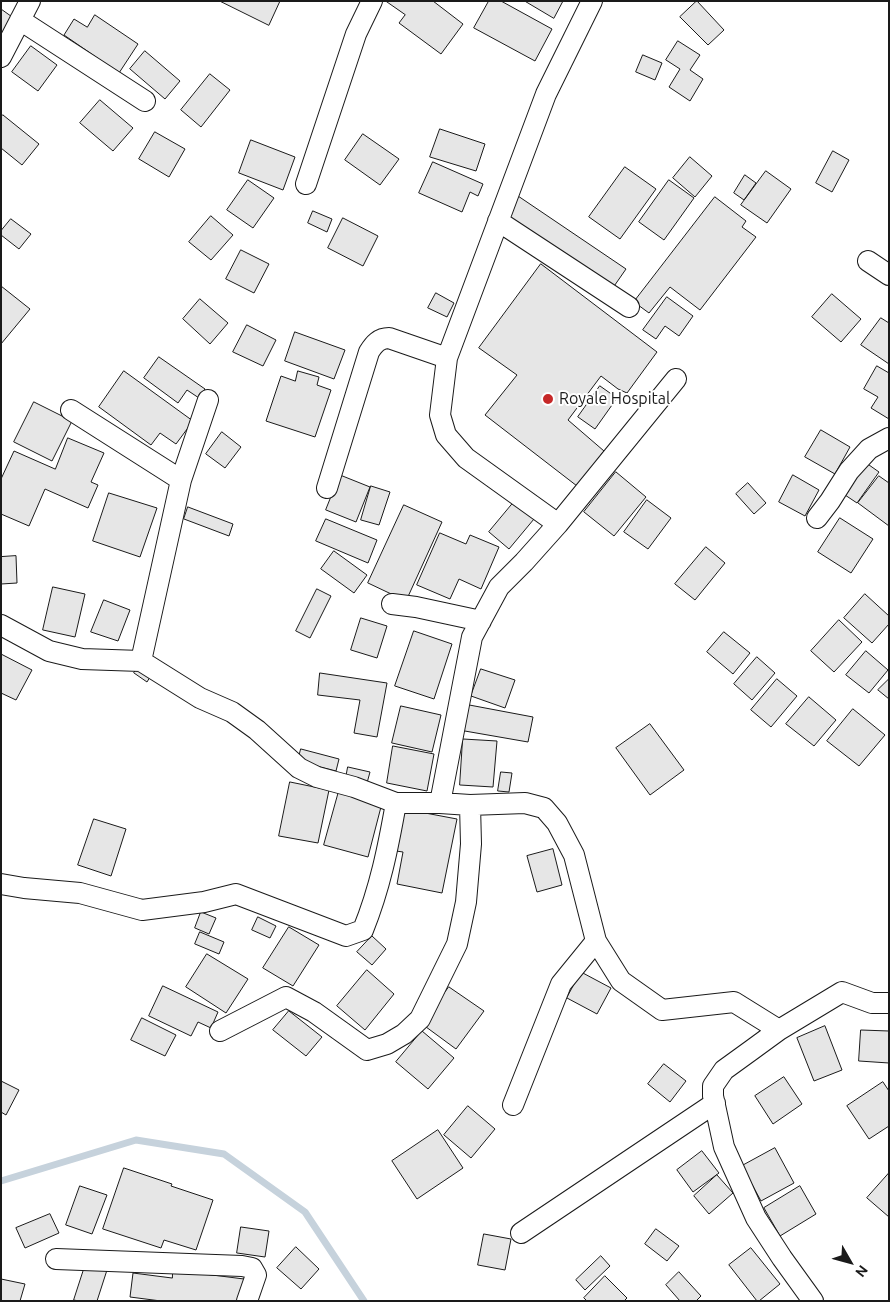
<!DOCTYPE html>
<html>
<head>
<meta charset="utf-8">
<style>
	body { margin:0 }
	#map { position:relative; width:890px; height:1302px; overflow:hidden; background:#fff; font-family:Ubuntu,sans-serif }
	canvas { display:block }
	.frame { position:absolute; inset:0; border:2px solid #1a1a1a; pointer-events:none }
	.north { position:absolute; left:825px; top:1237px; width:50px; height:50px; -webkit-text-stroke:4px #fff; paint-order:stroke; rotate:128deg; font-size:14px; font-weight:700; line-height:20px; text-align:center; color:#1a1a1a }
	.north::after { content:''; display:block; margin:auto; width:18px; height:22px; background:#1a1a1a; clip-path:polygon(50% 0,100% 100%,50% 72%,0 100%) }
</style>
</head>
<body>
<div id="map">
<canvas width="890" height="1302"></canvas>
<div class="frame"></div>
<div class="north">N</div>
</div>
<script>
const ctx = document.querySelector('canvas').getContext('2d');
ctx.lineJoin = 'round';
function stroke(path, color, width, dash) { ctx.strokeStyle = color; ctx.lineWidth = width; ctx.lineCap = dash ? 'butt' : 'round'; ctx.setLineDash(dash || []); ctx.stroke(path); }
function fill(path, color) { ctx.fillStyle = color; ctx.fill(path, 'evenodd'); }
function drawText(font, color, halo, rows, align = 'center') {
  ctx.font = font + ' Ubuntu,sans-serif'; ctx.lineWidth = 4; ctx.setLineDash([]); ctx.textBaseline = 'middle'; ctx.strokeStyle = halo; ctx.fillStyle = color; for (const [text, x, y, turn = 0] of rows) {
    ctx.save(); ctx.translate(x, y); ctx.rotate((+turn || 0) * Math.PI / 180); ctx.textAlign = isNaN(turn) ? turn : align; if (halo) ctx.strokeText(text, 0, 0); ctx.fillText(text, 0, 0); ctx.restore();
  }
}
stroke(new Path2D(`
	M1,1181L136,1140L224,1154L305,1212L364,1301`), '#c6d2dc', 7);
const building = new Path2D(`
	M220,1H280L269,25Z
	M386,1H433L463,24L441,54L399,23L405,15Z
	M489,1H501L552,29L535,61L474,28Z
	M525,1H563L554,18Z
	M697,1L724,30L708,45L680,17Z
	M1,9L15,19L1,38Z
	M95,15L138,44L119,73L64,35L74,19L87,27Z
	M678,41L700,55L690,70L703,79L690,101L669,87L680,69L666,60Z
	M31,46L57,65L38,91L12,72Z
	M145,51L180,81L165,99L130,69Z
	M643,55L662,63L655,80L636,72Z
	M210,74L230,90L201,127L181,110Z
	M100,100L133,128L113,151L80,123Z
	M3,115L39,144L22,165L1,148V117Z
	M440,129L485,144L476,171L430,157Z
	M155,132L185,149L169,177L139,159Z
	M363,134L399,159L380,185L345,160Z
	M251,140L295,157L283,190L239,173Z
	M833,151L849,160L832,192L816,183Z
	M690,157L712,176L695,197L673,178Z
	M433,162L483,184L478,196L470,192L462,212L419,193Z
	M625,167L656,189L620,239L589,217Z
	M766,171L791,189L767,223L741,205Z
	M745,175L756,183L744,200L734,193Z
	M248,180L274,198L253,228L227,210Z
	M669,180L694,198L664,240L639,222Z
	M518,196L626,269L610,292L502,219Z
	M715,197L746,221L742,227L756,237L700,310L670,287L649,313L634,302Z
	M313,211L332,219L327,232L308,223Z
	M211,216L233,235L211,260L189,242Z
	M343,218L378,236L363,266L328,248Z
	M11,219L31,234L19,249L1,235V231Z
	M241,250L269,264L254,293L226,279Z
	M541,264L657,352L627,393L618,389L601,376L568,420L604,451L577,486L485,415L517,375L479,348Z
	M1,286L30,309L1,344Z
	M436,293L454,303L447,317L428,308Z
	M832,294L861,319L841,342L812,317Z
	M667,297L693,316L679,336L665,326L656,339L643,330Z
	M200,299L228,323L210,344L183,319Z
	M881,318L889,323V364L861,345Z
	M247,325L276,340L263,366L233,352Z
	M295,332L345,350L334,379L285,361Z
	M159,357L205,389L199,398L187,390L178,403L144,378Z
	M877,366L889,373V419L871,408L878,397L864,389Z
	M124,371L193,421L176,444L160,433L151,445L99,407Z
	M298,371L319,377L317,385L331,390L315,437L266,421L281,376L295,381Z
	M600,386L617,398L595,429L578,417Z
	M34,402L72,421L52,461L14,442Z
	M821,430L850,447L835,474L805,457Z
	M222,432L241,447L225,468L206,454Z
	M68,438L104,453L91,482L98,485L88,508L45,489L29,526L1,514V479L14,451L55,469Z
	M862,460L879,472L857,503L839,491Z
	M616,472L646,497L614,536L584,512Z
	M340,475L370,487L356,522L326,510Z
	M793,475L819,490L805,516L779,502Z
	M879,476L889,483V526L858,503Z
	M748,483L766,503L754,514L736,494Z
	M371,486L390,492L379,525L361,520Z
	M109,493L157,508L140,557L93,541Z
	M647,500L671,518L648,549L624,532Z
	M514,502L534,519L509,549L489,532Z
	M404,505L442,522L406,601L368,583Z
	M188,507L233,524L229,536L184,519Z
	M840,518L873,539L851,573L818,552Z
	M326,519L377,540L368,563L316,541Z
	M440,533L466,544L470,535L499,547L481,589L459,579L450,599L417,585Z
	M706,547L725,563L695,600L675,584Z
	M334,551L367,575L354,593L321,569Z
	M16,556L17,583L1,584V557Z
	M53,587L85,594L75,637L43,630Z
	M317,589L331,596L310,638L296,631Z
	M865,594L889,616V624L872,643L844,618Z
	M104,600L130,610L118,641L91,632Z
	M361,618L387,626L377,658L351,650Z
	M839,620L862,642L834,672L811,651Z
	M414,631L452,644L434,699L395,686Z
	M724,632L750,653L733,674L707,652Z
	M866,651L888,670L869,693L846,675Z
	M1,654L32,670L16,700L1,693Z
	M757,657L775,673L752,700L734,684Z
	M140,663L153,672L147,682L134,673Z
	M481,669L515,680L505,708L471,696Z
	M320,673L387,683L377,737L354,733L360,700L318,695Z
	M777,679L797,696L771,727L751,710Z
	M889,679V699L878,690Z
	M809,697L836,720L814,746L786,724Z
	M464,704L533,717L528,742L459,730Z
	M401,706L441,715L432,752L392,743Z
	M853,709L885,735L859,766L827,741Z
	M650,724L684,770L650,795L616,748Z
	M463,739L497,741L493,787L460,785Z
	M393,746L434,754L427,791L387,783Z
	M301,749L339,759L336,771L298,761Z
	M348,767L370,772L367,783L346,778Z
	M501,772L512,773L509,792L498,791Z
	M290,782L329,790L318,843L279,836Z
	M339,791L382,803L368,857L324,845Z
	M404,809L457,819L442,893L397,884L403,852L396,851Z
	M94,819L126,829L111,876L78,865Z
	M553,849L562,885L537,892L527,856Z
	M201,912L216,918L209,934L195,928Z
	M258,917L276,926L270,938L252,930Z
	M289,927L319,945L293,986L263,968Z
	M200,932L224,942L219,954L195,944Z
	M372,936L386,949L372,965L357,952Z
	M207,954L248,979L226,1013L186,987Z
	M367,970L394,994L365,1030L337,1006Z
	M581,972L611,988L597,1014L567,998Z
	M163,986L218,1012L211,1028L198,1022L191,1036L149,1016Z
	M449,987L484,1011L456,1049L422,1024Z
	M289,1011L322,1037L306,1056L273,1030Z
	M142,1018L176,1035L165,1056L131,1040Z
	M825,1026L842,1070L814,1081L797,1038Z
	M861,1030L889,1031V1063L859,1061Z
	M422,1031L454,1058L428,1089L396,1062Z
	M664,1064L686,1081L670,1102L648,1084Z
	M784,1077L802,1104L773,1124L755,1096Z
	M1,1081L19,1090L6,1115L1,1112Z
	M883,1082L889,1091V1126L869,1139L847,1106Z
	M468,1106L495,1129L471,1158L444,1135Z
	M438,1130L463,1168L417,1199L392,1161Z
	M775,1148L794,1183L761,1201L742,1166Z
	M702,1151L719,1173L693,1192L677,1170Z
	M124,1168L172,1184L171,1186L213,1200L196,1250L164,1240L161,1248L103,1229Z
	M889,1173V1217L867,1198Z
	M717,1175L733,1193L709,1214L694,1196Z
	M80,1186L107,1195L92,1234L66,1225Z
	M800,1186L816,1214L780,1236L764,1208Z
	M50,1214L59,1233L25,1248L16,1228Z
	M241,1227L269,1231L265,1257L237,1253Z
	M656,1229L679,1246L667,1261L645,1244Z
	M484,1234L511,1239L505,1270L478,1265Z
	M296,1247L319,1269L301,1289L277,1268Z
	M751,1248L780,1284L759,1301H757L729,1265Z
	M601,1256L610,1266L585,1290L576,1280Z
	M86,1263L107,1270L97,1301H78L74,1300Z
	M173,1270L244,1279L241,1301H161L130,1297L133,1273L172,1278Z
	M679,1272L701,1296L696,1301H680L666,1285Z
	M605,1276L627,1298L624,1301H587L584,1298Z
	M1,1279L25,1284L20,1301H1Z`);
fill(building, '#e6e6e6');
stroke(building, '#1a1a1a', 1);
const street = new Path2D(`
	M592,1L546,94L447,358L440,415L446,435L466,458L558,524L524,562L499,587L472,637L440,803L470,805L525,803L544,808L557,823L574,855L596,941L621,981L662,1010L734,1002L779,1030
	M20,20L145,101
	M1,57L30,1
	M306,184L356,34L372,1
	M498,221L629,307
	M868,261L889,275
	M71,410L181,480
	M327,488L369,352C374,344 379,338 389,338L447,358
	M817,518L830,501L849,471L869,449L889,438
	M558,524L676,379
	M392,604L416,607L481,621
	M1,625L49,651L82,659L141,661L200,698L232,712L257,730L299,768L317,777L354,787L396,803H440
	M141,661L181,480L208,400
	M1,884L24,888L80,893L142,910L204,902L236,894L346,936L363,930C380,888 388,848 396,803
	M220,1031L286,997L314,1012L367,1050L387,1044L404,1034L420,1019L457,944L466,902L471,844L470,805
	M513,1105L561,984L596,941
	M521,1233L715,1103
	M56,1259L242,1266L252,1268L256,1275L247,1301
	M813,1301L782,1258L756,1218L724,1147L713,1096V1086L724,1070L753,1049L779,1030L842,992L872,1003H889`);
stroke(street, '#1a1a1a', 22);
stroke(street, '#fff', 20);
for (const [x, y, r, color] of [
	[548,399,6,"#c62828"]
]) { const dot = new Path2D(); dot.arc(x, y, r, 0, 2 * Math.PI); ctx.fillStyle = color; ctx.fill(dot); stroke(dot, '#fff', 2); }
drawText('16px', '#1a1a1a', '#fff', [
	["Royale Hospital",559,399]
], 'left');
</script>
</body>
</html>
